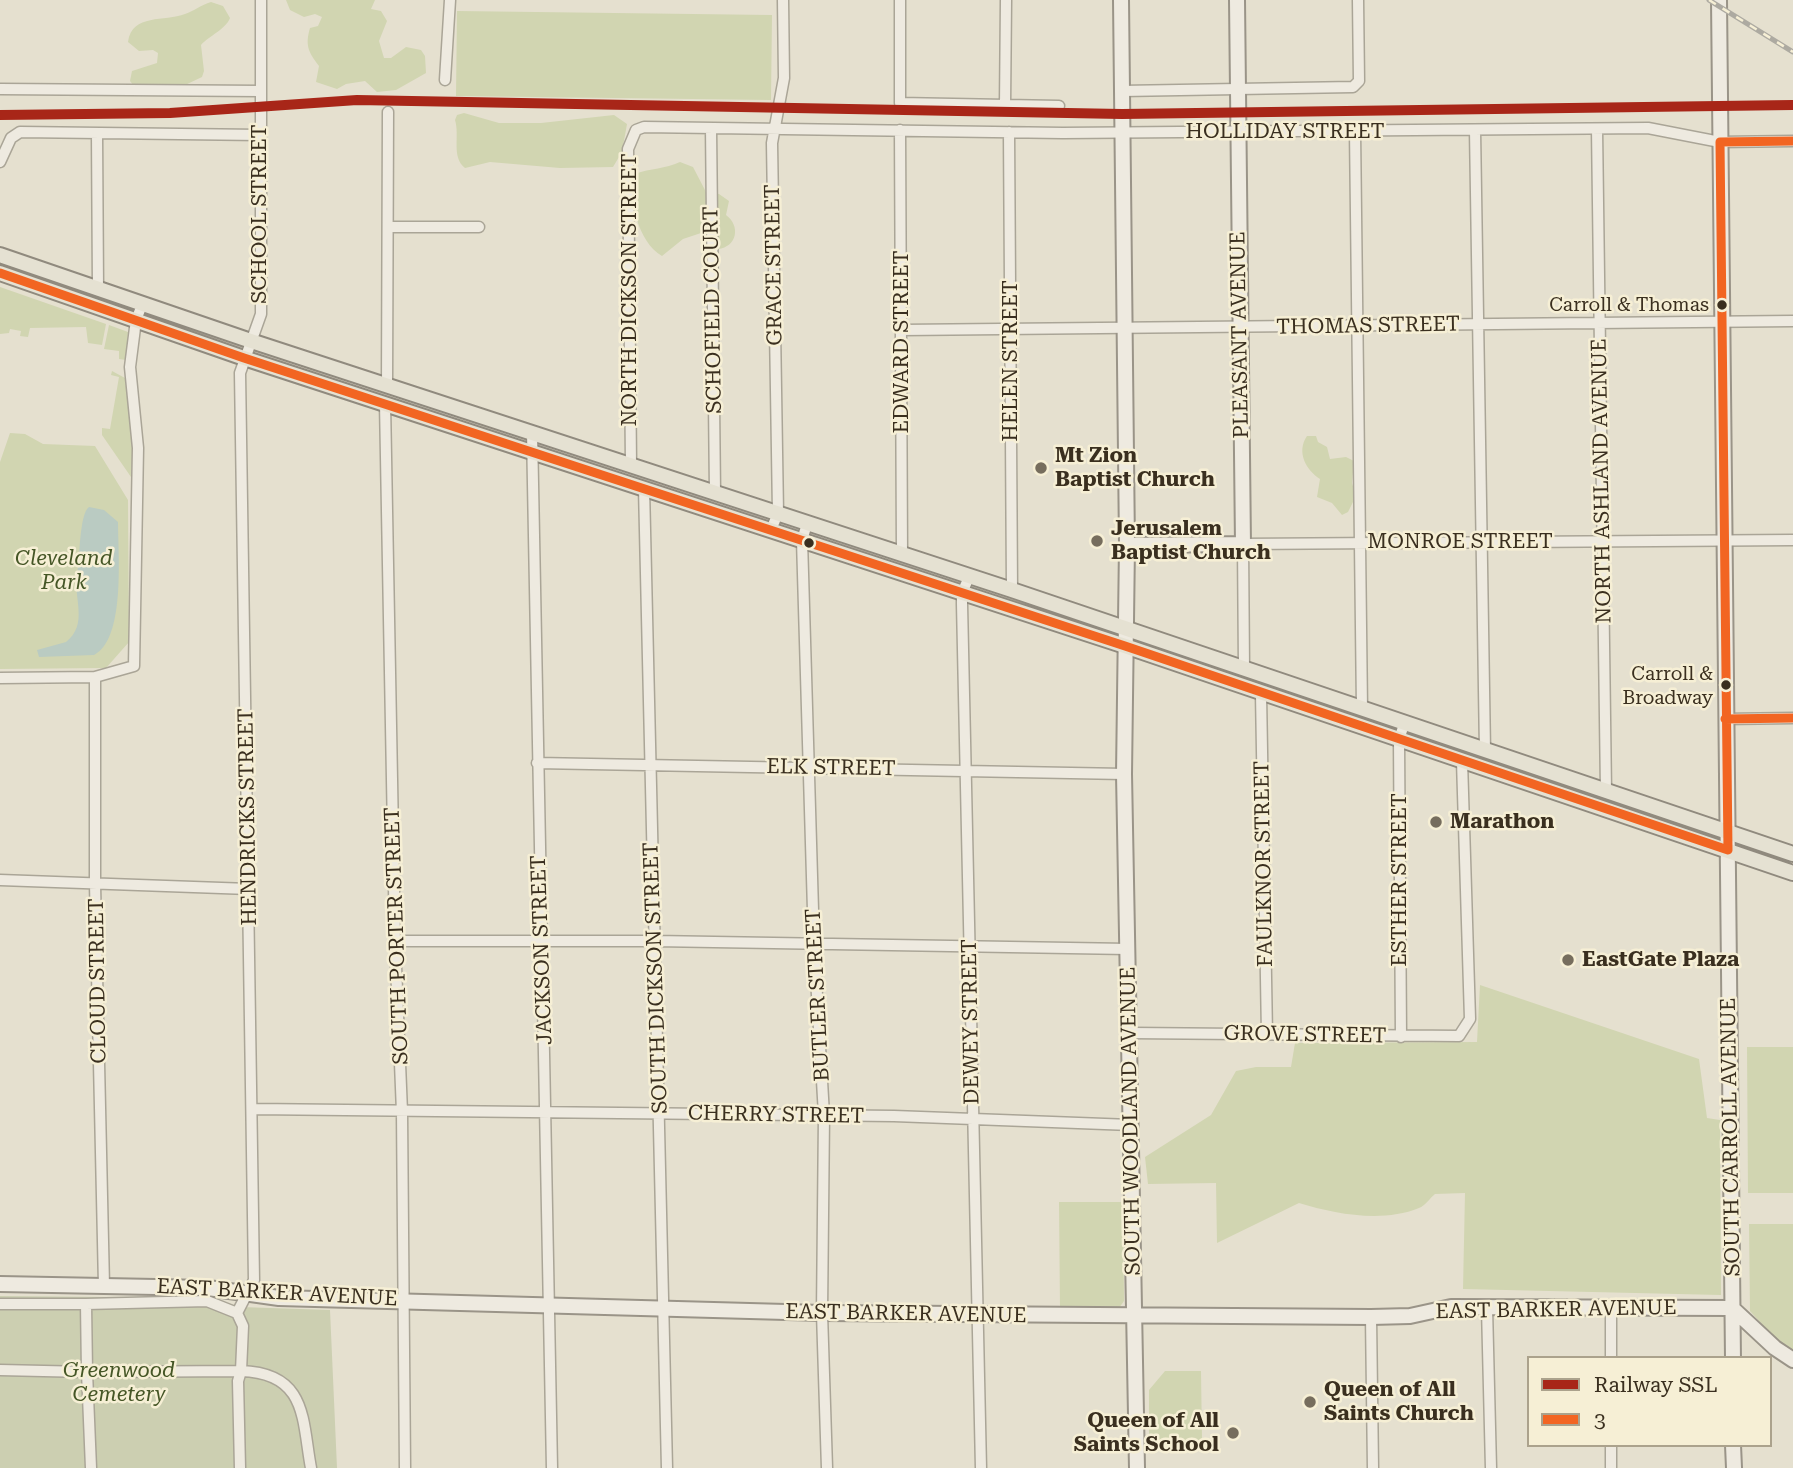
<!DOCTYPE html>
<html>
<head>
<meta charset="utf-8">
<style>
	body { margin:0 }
	#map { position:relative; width:1793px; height:1468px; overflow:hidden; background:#e5e0cf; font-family:"Roboto Serif",serif }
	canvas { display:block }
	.legend { position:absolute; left:1527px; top:1356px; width:245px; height:91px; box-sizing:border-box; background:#f6efd5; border:2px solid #aba28c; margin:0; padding:9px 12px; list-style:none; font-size:21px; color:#3a2f1f }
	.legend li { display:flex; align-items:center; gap:14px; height:35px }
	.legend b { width:35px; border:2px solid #aba28c }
</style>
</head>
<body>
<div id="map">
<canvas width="1793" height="1468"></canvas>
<ul class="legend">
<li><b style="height:9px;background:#a82618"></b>Railway SSL</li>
<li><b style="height:9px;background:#f26522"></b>3</li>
</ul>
</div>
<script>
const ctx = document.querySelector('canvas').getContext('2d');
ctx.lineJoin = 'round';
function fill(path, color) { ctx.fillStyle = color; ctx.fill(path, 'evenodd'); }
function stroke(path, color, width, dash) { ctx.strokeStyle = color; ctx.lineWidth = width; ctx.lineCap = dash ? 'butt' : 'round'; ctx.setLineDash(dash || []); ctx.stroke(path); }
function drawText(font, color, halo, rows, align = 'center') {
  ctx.font = font + ' "Roboto Serif",serif'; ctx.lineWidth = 5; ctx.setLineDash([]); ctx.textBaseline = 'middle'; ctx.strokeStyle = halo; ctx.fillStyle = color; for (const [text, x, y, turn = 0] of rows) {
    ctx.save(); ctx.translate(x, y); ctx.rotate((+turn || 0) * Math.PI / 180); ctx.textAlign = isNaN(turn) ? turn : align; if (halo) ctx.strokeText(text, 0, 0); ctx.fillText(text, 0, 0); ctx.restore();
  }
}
fill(new Path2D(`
	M286,0H375L371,9L381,11L387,21L379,41L384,58H391L406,47L421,50L425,56L426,73L396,90L377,92L365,81L346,84L337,89L316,82L319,66C308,52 305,45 310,28L318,26L322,17L315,14L304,17L290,10Z
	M211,2L223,6L230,18C226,29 209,36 201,45L204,71L202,77L183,86H134L130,81L132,71L157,63L158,53L153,50L139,51L128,42C132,13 165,22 185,14C194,11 201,5 211,2Z
	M457,11L772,15L771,100L456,96Z
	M464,113L499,123H541L614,115L627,124L622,152L613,167L560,168L490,162L465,168C451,157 460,136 455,120L457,115Z
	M680,162L693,167L706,192L719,194L729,201L726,215C741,226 737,247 718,249L710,230L683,239L662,256C638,242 628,199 635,174C651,168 665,169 680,162Z
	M0,287L106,324L102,345L88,343L86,327L30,328L28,337L20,336L21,331L10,329L9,333L0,334Z
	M109,325L128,332L126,360L119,359V351L104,349Z
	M112,371L125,378L133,445L131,477L102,435V428L110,429L119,377L111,375Z
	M10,433L25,434L43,444L95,446L128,500L129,642L106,668L0,669V462Z
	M1307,436H1316L1318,442L1327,447L1330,459L1346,457L1354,461L1352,483L1356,496L1348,512L1342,515L1332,503L1317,497L1320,479C1306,470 1296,452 1307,436Z
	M1480,985L1699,1059L1707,1118L1720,1120L1721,1295L1463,1289L1465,1193L1435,1194C1430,1198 1425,1206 1419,1208C1382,1223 1335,1214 1299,1203L1217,1243L1216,1183L1148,1184L1145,1157L1211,1115L1236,1071L1256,1067H1291L1295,1043L1477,1042Z
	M1747,1047H1793V1193H1748Z
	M1059,1202H1123L1124,1301L1119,1308L1060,1309Z
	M1749,1224H1793V1352L1780,1344L1750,1311Z
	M1165,1371H1201L1202,1440L1149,1441V1390Z`), '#d1d5b1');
fill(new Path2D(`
	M0,1296L210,1298L240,1307L330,1310L337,1468H0Z`), '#cccfb1');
fill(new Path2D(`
	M89,507L104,510L118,522C118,553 126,639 94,655L39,657L37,650L66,642C89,624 73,598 77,575C80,560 79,514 89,507Z`), '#bacbc2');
const street = new Path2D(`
	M900,0V103L1059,106
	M445,80L450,0
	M0,89L260,91
	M1122,91L1353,87L1359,81L1358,0
	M1005,106L1006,0
	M711,128L715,493
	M1597,129L1606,791
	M900,130L902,555
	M1475,130L1485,751
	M1355,131L1362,709
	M1009,132L1012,590
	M97,133L98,290
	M0,162L11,138L20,132L260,135
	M388,227H479
	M902,330L1793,321
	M387,386L388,112
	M385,403L395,941L402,1112L405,1468
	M532,432L552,1468
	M631,465L628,149L636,130L644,127L1063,133L1648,128L1720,142L1793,141
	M644,488L667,1468
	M807,524L802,540L814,944L824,1115L822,1313L827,1468
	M771,530L778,513L772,143L784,78L783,0
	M969,577L962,593V604L981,1468
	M1244,669L1243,544L1793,540
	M95,677V884L104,1286
	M0,678L95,677L134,666L138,448L130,367L136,320L142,305
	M1261,694L1267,1035
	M1725,719L1793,718
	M537,763L1124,774
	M0,880L249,889
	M395,941H655L1128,949
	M1131,1033L1459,1036L1470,1019L1462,761
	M1401,1037L1399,740L1404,724
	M254,1109L894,1116L1131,1125
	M0,1304H86L87,1372L0,1370
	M86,1304L207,1301L237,1313L243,1326L241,1371C308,1373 302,1421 311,1468
	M1487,1308L1491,1468
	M1611,1308V1358
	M237,1313L254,1280L240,373L261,314V0
	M1371,1317L1373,1468
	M1611,1445V1468
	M91,1468L87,1372L241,1371L238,1381L240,1468`);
const secondary = new Path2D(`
	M1121,0L1127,545L1124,774L1137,1468
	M1719,0L1733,1358
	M1127,545L1243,544L1237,0
	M0,1284L208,1288L279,1298L822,1313L1371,1317L1410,1316L1451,1307L1732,1308L1775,1348L1793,1360
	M1733,1445L1734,1468`);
const primary = new Path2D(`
	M0,255L251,341L1012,590L1793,854
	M0,273L244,358L1125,646L1793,873`);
stroke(street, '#aaa597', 13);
stroke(secondary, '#9a9488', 18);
stroke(primary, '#908a7e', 18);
stroke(street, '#eeeae0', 10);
stroke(secondary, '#eeeae0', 14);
stroke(primary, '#e5e1d2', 14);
const rail = new Path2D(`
	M1709,0L1793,52`);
stroke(rail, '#adaaa1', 5);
stroke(rail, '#f6efd5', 2.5, [8]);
stroke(new Path2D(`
	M0,273L244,358L1125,646L1728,850L1720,142L1793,141
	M1725,719L1793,718`), '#f26522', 9);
stroke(new Path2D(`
	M0,115L170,113L357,100L1122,114L1793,105`), '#a82618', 10);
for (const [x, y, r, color] of [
	[1722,305,6,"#3a2f1f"],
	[1041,468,7,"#766d5d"],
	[1097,541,7,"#766d5d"],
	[809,543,6,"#3a2f1f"],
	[1726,685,6,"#3a2f1f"],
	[1436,822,7,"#766d5d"],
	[1568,960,7,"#766d5d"],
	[1310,1402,7,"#766d5d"],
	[1233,1433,7,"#766d5d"]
]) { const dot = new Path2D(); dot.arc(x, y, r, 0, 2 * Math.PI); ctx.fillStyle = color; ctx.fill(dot); stroke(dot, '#f6efd5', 2.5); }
drawText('19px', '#3a2f1f', '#f6efd5', [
	["Carroll & Thomas",1709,305],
	["Carroll &",1713,674],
	["Broadway",1713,698]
], 'right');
drawText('21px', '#3a2f1f', '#f6efd5', [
	["HOLLIDAY STREET",1285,132],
	["SCHOOL STREET",260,214,-90],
	["GRACE STREET",774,265,-91],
	["NORTH DICKSON STREET",630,290,-90],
	["SCHOFIELD COURT",713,310,-91],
	["THOMAS STREET",1368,326,-1],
	["PLEASANT AVENUE",1240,335,-91],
	["EDWARD STREET",902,342,-90],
	["HELEN STREET",1011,361,-90],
	["NORTH ASHLAND AVENUE",1602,481,-91],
	["MONROE STREET",1460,542],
	["ELK STREET",831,768,1],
	["HENDRICKS STREET",248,817,-91],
	["FAULKNOR STREET",1264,864,-91],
	["ESTHER STREET",1400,880,-90],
	["SOUTH PORTER STREET",397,936,-92],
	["JACKSON STREET",542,950,-92],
	["SOUTH DICKSON STREET",656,978,-92],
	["CLOUD STREET",98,981,-91],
	["BUTLER STREET",818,995,-93],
	["DEWEY STREET",971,1022,-91],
	["GROVE STREET",1305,1035,1],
	["CHERRY STREET",776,1115,1],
	["SOUTH WOODLAND AVENUE",1131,1121,-91],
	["SOUTH CARROLL AVENUE",1731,1137,-91],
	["EAST BARKER AVENUE",277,1293,3],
	["EAST BARKER AVENUE",1556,1310,-1],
	["EAST BARKER AVENUE",906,1314,1]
]);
drawText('bold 21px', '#3a2f1f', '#f6efd5', [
	["Mt Zion",1055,456],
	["Baptist Church",1055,480],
	["Jerusalem",1111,529],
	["Baptist Church",1111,553],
	["Marathon",1450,822],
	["EastGate Plaza",1582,960],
	["Queen of All",1324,1390],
	["Saints Church",1324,1414],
	["Queen of All",1219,1421,"right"],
	["Saints School",1219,1445,"right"]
], 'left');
drawText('italic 21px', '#455626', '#f6efd5', [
	["Cleveland",64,559],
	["Park",64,583],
	["Greenwood",119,1371],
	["Cemetery",119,1395]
]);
</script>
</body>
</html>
